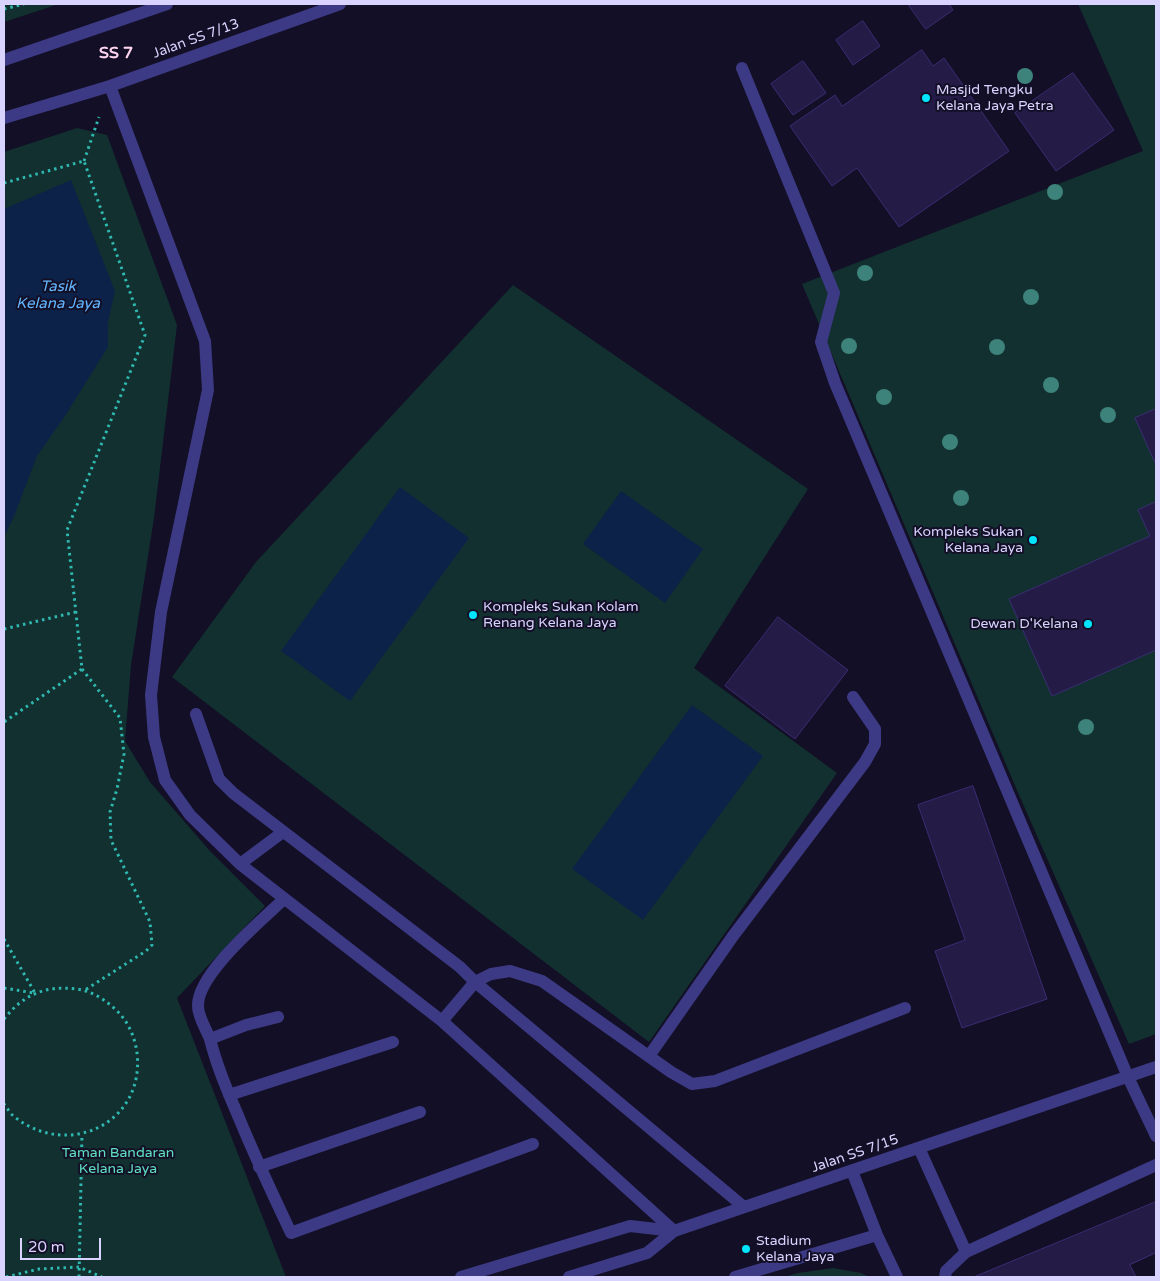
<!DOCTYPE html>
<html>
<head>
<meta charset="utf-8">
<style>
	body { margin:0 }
	#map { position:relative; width:1160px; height:1281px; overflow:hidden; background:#130f26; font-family:"Varela Round",sans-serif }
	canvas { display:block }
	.frame { position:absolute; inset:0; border:5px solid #d9d4ff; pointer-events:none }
	.scale { position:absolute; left:20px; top:1238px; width:81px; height:22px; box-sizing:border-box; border:2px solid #d9d4ff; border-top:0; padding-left:6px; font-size:15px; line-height:18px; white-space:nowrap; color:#d9d4ff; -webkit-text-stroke:4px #130f26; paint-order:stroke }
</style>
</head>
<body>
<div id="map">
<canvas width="1160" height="1281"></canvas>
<div class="frame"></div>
<div class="scale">20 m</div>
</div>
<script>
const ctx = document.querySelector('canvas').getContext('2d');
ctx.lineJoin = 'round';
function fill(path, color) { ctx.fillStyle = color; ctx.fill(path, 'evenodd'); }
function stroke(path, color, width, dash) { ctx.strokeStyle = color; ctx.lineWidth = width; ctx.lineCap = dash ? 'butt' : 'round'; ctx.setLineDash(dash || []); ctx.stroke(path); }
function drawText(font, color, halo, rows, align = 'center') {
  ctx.font = font + ' "Varela Round",sans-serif'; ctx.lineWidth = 4; ctx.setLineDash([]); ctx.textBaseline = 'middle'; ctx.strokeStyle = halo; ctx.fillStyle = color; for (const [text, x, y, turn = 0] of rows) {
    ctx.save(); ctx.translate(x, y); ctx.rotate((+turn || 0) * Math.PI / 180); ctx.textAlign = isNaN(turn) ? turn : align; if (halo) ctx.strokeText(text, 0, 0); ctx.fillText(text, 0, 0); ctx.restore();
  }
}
fill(new Path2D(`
	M4,4H59L4,22Z
	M1078,4H1156V1034L1129,1044L1019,795L802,284L1143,151Z
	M77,128L107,135L177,325L154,518L131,665L125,741L150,782L210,851L265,906L177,998L286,1277H4V152Z
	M513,285L808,489L694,668L837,773L649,1042L172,677L256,562Z
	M833,1268L861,1273L869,1277H784L798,1273Z`), '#12302f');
fill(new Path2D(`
	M71,180L115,291L108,322V347L65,416L37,456L15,514L4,537V209Z
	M400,487L469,538L350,701L281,651Z
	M621,491L703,549L665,603L583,544Z
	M692,705L763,756L643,920L572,869Z`), '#0c2248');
const building = new Path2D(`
	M908,4H949L953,10L926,29Z
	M863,21L880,46L853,65L836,40Z
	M922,50L933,66L944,58L1009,151L899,227L857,168L832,186L790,126L835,95L842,106Z
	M803,61L826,93L793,115L771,84Z
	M1073,73L1114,130L1056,171L1015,113Z
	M1156,409V465L1135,418Z
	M1156,502V650L1052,696L1009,599L1150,536L1138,510Z
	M778,617L848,670L795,739L725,686Z
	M973,786L1047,999L962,1028L935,951L965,940L918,805Z
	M1156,1202V1277H974Z
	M1156,1253V1277H1136L1130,1265Z`);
fill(building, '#241b47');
stroke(building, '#3b2d73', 1);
stroke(new Path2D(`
	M4,9L24,4
	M84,161L99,117
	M4,183L84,161L145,335L67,530L82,669L4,722
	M4,629L76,612
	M82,669L120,718L124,754L117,789L110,812L111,840L150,922L152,945L146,951L85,990
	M4,939L35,993
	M4,988L34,993
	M4,1019C23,995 45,985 76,989C93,991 107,1001 118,1012C129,1023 135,1038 137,1053C145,1122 70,1159 16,1118C11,1115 8,1109 4,1104
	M6,1277L39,1269L79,1267L102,1277
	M79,1277L82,1134`), '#2fb8b0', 3, [2.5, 4]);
stroke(new Path2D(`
	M4,60L167,4
	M742,68L834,293L821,342L835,383L1128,1077L1156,1136
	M110,86L205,341L208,390L161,612L151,695L154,737L165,780L190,815L240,864L442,1021L674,1231
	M4,118L110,86L340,4
	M196,714L219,779L233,793L460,967L475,982L744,1207
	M240,864L283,832
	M278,1017L246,1025L210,1039C217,1067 228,1092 239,1118C255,1157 273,1195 291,1233L533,1144
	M442,1021L475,982L491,974L510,971L542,981L671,1072L692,1084L715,1081L905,1008
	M210,1039C206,1029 198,1017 198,1006C197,974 261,921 284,899
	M649,1056L733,936L865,762L875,744V729L853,697
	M229,1095L393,1042
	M919,1148L966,1252
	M259,1167L420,1112
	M852,1171L877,1235L897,1277
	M461,1277L630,1226L674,1231
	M569,1277L647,1253L674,1231L1156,1067
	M735,1277L877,1235
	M945,1277L946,1271L966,1252L1156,1165`), '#3d3a85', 12);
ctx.fillStyle = '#3d827b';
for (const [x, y] of [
	[1025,76],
	[1055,192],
	[865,273],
	[1031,297],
	[849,346],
	[997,347],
	[1051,385],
	[884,397],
	[1108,415],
	[950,442],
	[961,498],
	[1086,727]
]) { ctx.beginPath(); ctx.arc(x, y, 8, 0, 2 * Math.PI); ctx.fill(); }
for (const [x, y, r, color] of [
	[926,98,5,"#00e5ff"],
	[1033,540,5,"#00e5ff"],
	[473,615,5,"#00e5ff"],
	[1088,624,5,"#00e5ff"],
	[746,1249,5,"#00e5ff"]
]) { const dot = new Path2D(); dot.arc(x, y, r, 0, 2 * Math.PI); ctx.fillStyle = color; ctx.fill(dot); stroke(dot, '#130f26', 2); }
drawText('14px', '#d9d4ff', '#130f26', [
	["Jalan SS 7/13",196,39,-20],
	["Jalan SS 7/15",855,1154,-19]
]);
drawText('14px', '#d9d4ff', '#130f26', [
	["Masjid Tengku",936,90],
	["Kelana Jaya Petra",936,106],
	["Kompleks Sukan",1023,532,"right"],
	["Kelana Jaya",1023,548,"right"],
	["Kompleks Sukan Kolam",483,607],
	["Renang Kelana Jaya",483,623],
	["Dewan D'Kelana",1078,624,"right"],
	["Stadium",756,1241],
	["Kelana Jaya",756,1257]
], 'left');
drawText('14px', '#5fe0c0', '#130f26', [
	["Taman Bandaran",118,1153],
	["Kelana Jaya",118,1169]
]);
drawText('italic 15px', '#62b6ff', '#130f26', [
	["Tasik",58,287],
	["Kelana Jaya",58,304]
]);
drawText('bold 16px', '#ffd6f0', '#130f26', [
	["SS 7",116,54]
]);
</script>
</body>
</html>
